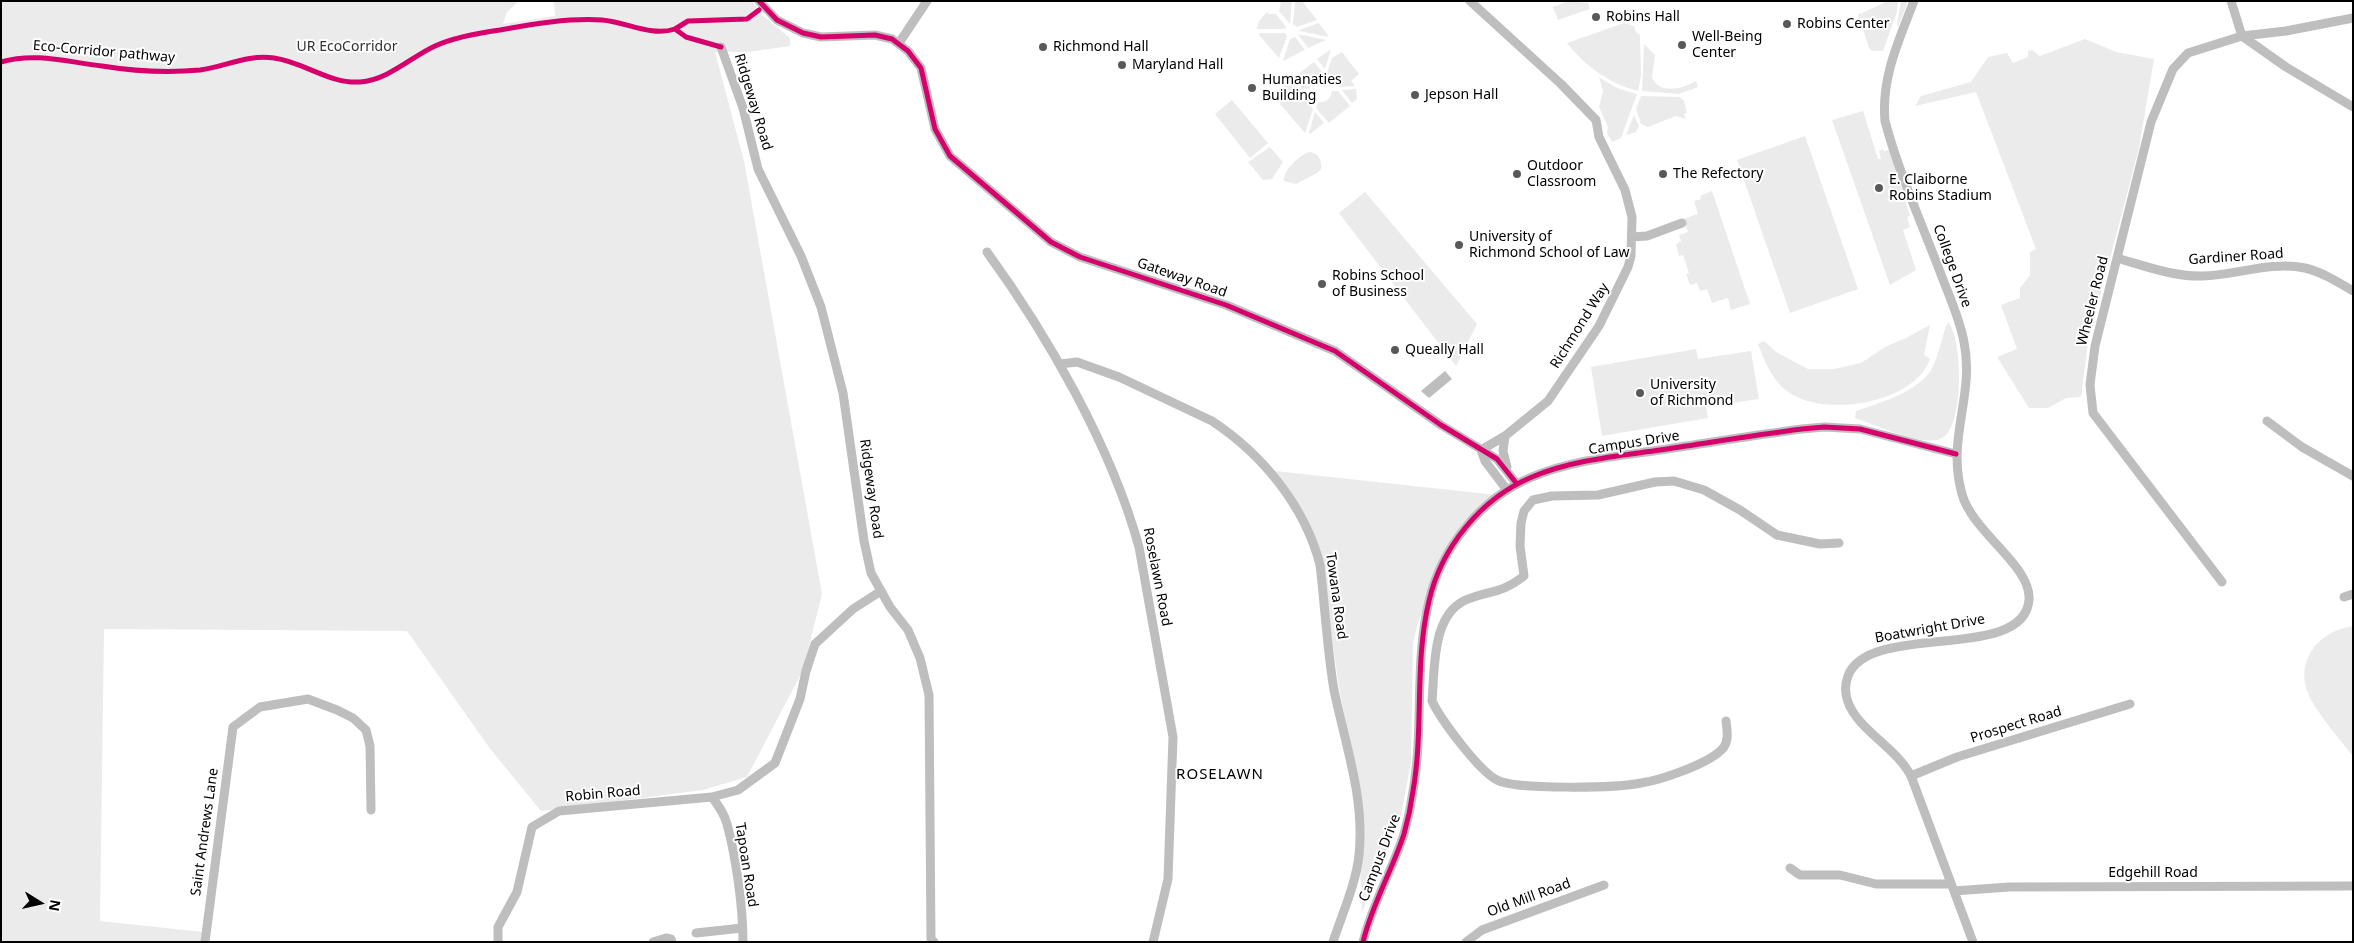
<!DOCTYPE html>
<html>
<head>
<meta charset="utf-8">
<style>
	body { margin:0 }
	#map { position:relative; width:2354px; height:943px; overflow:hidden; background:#fff; font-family:"Noto Sans",sans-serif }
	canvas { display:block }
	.frame { position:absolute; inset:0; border:2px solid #000; pointer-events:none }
	.north { position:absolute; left:15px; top:878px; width:50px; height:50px; -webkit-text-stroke:4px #fff; paint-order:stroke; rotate:100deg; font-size:14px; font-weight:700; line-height:20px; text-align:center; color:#000 }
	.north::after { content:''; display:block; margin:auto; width:18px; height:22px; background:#000; clip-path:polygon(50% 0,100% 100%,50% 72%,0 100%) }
</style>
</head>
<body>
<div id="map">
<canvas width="2354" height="943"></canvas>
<div class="frame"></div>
<div class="north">N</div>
</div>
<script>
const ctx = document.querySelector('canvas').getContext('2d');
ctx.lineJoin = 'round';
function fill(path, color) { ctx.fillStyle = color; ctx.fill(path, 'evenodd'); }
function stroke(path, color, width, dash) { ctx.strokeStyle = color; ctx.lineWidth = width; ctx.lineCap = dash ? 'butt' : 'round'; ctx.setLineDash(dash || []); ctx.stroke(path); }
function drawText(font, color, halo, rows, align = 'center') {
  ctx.font = font + ' "Noto Sans",sans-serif'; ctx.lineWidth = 4; ctx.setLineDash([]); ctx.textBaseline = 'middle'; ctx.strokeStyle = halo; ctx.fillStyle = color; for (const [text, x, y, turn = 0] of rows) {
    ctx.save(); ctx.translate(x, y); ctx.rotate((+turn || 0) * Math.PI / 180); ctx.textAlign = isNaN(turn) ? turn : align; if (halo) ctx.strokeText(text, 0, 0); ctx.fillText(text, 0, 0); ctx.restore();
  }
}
fill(new Path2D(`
	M1,1H519L507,12L503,24L555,16L554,1H752L761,14L790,38V46L748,52H715L744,161L822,594L803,670L747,777L703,790L541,811L491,750L407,631L104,629L100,921L203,932L202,942H1Z
	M1281,1H1292L1290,24L1279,11Z
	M1295,1H1302L1317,20L1297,27L1293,24Z
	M1569,1L1588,3L1590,9L1558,20L1553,7Z
	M1888,1H1898L1897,12L1883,51H1872L1869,48L1858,14L1861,13L1863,18L1862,13Z
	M1901,1H1908L1898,27L1897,24Z
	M1267,12L1269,14H1276L1286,27L1285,29H1257L1259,21Z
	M1319,23L1329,37L1299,31V30Z
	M1624,23L1634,26L1636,32L1640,35L1641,76L1638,91C1610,84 1585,66 1567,43Z
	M1260,33H1285L1287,36L1279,58L1259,35Z
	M1298,34L1326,40L1308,48Z
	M1295,37L1305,50L1283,61L1290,39Z
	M2085,39L2116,52L2154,59L2139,148L2088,343L2081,397L2066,398L2048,408H2029L1997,357L2017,349L2001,305L2020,298V288L2030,275V252L2036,249L1976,92L1915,106L1921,96L1971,82L1988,57L2007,53L2013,63L2028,57V51L2032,50L2040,56Z
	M1644,44L1655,55L1652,77C1659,95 1683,89 1696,81L1698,87L1679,94L1642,91Z
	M1331,49L1325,69L1317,59Z
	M1342,52L1359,74L1351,81L1355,86L1339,87L1327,73L1332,58Z
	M1314,62L1323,73L1322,79L1312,80L1309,89H1302L1293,78Z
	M1599,77L1617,88L1637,94L1621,138L1612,142L1607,133L1608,127L1599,107L1603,91Z
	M1290,81L1298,90L1283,91L1284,85Z
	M1356,89L1357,99L1352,103L1342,90Z
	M1332,91H1338L1350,106L1329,123L1316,108L1318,102C1326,103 1331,99 1332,91Z
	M1301,93L1313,109L1305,133L1280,104L1281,95Z
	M1641,96L1680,97L1684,101L1687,113L1684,114L1686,119L1676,116L1648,127L1641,124L1636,109Z
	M1232,100L1268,143L1250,158L1215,114Z
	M1863,111L1878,159H1881L1879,151L1883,149L1884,151L1890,150L1910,216L1907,217L1910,227L1903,230L1916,270L1890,285L1832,120Z
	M1315,112L1324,123L1310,134L1309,133Z
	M1634,115L1639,126L1636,132L1626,135Z
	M1805,136L1858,289L1790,313L1737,160Z
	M1270,147L1283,162L1272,179L1263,180L1248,162Z
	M1310,152C1318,153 1323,161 1321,169L1317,173L1296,184L1284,181C1284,169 1299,155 1310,152Z
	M1712,191L1750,304L1731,310L1728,298L1712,303L1707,289L1700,291L1697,283L1690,285L1686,274L1689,273L1683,255L1679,256L1676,244L1681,241L1679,235L1688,232L1683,219L1698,214L1694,201L1701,199L1700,196Z
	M1365,192L1477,324L1456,366L1339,213Z
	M1948,322C1963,338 1965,431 1940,439C1919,446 1876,425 1855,418L1856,411C1878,404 1919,391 1931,370C1938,359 1942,335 1948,322Z
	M1930,325L1924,355L1930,359C1915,402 1833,416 1795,396C1774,385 1766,365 1758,344L1764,341L1776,352L1808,369H1834L1861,363L1885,347L1906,338Z
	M1696,349L1698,359L1751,351L1759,399L1706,407L1708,418L1602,436L1591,367Z
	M1275,471L1497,495L1442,557L1418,623L1413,644L1411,762L1400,821L1374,880L1362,913L1356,773L1340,693L1317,542Z
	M2353,626V756C2339,739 2324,721 2313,703C2291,667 2314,632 2353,626Z`), '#ebebeb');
fill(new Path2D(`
	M1445,371L1452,379L1429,398L1421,391Z`), '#bdbdbd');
stroke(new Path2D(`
	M759,1L777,20L803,33L821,37L875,35L892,39L908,51L921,68L935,129L950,156L1051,242L1080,257L1226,305L1335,351L1441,425L1497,459L1517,484
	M1470,1L1561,84L1596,120L1599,137L1625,190L1632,217L1631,256L1628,267L1599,326L1548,401L1505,436L1481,450
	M1914,1C1899,40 1881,78 1885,121C1899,174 1923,226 1942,277C1950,298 1960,320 1964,342C1975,396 1946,438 1962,494C1972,532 2032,566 2029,600C2024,663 1868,621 1848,676C1845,684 1845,694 1848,702C1858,730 1896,747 1911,776L1973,942
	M2231,1L2242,36
	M2242,36L2286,67L2353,107
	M899,43L927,1
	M721,47L743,108L758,169L801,256L821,307L843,393L864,541L871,573L890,607L908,630L920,658L929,695L931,939L934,942
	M1632,237L1647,236L1682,223
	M987,252C1048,336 1111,446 1139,547L1173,737L1168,879L1153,942
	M2117,258C2145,266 2174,277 2203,276C2236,275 2272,261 2305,268C2322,272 2338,282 2353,291
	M1060,364L1077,362L1119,377L1212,421C1262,454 1305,506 1320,565C1325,606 1327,649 1334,690C1345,744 1365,798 1359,855C1356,884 1342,914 1333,942
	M2267,421L2302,447L2353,476
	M1505,436L1503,451L1507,467
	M1481,450L1485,461L1507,490
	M2222,582L2093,413L2090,385L2095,346L2151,122L2173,69L2188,53L2242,36L2286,31L2353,18
	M2344,597L2353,594
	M1726,721C1727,730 1729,739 1724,747C1712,763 1661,780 1641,783C1618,788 1515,790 1497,780C1479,771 1441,720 1432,701C1435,668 1431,610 1471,598C1495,590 1503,592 1524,576L1520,546L1521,523L1524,511L1533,500L1552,496L1598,495L1655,482L1674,481L1704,490L1740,510L1777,535L1820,544L1839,543
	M1911,776L1957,757L2130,704
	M712,797C718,805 724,813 727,824C736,857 743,907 743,942
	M1790,868L1800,875H1840L1876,884H1951
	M1954,891L2009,887L2353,886
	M696,933L742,928
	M205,942L233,727L260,707L308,699L337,710L353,718L366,730L370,746L371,810
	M498,942V927L517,892L532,827L559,811L712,797L738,790L775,763L800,699L806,671L815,644L853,609L881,591
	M653,942L666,938L671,939L672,942
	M1363,942C1372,904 1392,871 1404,834C1408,820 1411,806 1413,791C1424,729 1414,663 1429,601C1441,548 1481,498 1532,477C1572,460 1618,456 1660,450C1707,443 1755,435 1802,429L1824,427L1860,429L1956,454
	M1466,942L1482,930L1604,885`), '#bebebe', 9);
stroke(new Path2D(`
	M759,1L777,20L803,33L821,37L875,35L892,39L908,51L921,68L935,129L950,156L1051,242L1080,257L1226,305L1335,351L1441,425L1497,459L1517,484
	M675,29L688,21L747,19L759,10
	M1,62C36,52 67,62 102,66C133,71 168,73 200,70C225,67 247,54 274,58C304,62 329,84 360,82C388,80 411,57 435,46C455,37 478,33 500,30C533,24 568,18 602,20C627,22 651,37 675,29L686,37L721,47
	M1363,942C1372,904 1392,871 1404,834C1408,820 1411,806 1413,791C1424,729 1414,663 1429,601C1441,548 1481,498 1532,477C1572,460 1618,456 1660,450C1707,443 1755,435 1802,429L1824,427L1860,429L1956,454`), '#d6006c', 5);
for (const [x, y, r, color] of [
	[1596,17,5,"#595959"],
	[1787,24,5,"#595959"],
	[1682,45,5,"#595959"],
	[1043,47,5,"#595959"],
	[1122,65,5,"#595959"],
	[1252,88,5,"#595959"],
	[1415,95,5,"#595959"],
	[1517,174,5,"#595959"],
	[1663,174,5,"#595959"],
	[1879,188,5,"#595959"],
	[1459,245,5,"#595959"],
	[1322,284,5,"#595959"],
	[1395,350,5,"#595959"],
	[1640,393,5,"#595959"]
]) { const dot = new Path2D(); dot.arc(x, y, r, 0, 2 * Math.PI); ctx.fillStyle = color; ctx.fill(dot); stroke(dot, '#fff', 2); }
drawText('14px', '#000', '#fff', [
	["Robins Hall",1606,17],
	["Robins Center",1797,24],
	["Well-Being",1692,37],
	["Center",1692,53],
	["Richmond Hall",1053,47],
	["Maryland Hall",1132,65],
	["Humanaties",1262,80],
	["Building",1262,96],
	["Jepson Hall",1425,95],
	["Outdoor",1527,166],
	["Classroom",1527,182],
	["The Refectory",1673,174],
	["E. Claiborne",1889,180],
	["Robins Stadium",1889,196],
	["University of",1469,237],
	["Richmond School of Law",1469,253],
	["Robins School",1332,276],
	["of Business",1332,292],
	["Queally Hall",1405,350],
	["University",1650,385],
	["of Richmond",1650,401]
], 'left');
drawText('14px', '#313131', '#fff', [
	["UR EcoCorridor",347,47]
]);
drawText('14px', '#000', '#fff', [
	["Eco-Corridor pathway",104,52,5],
	["Ridgeway Road",753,102,73],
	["Gardiner Road",2236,257,-4],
	["College Drive",1952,266,70],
	["Gateway Road",1182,278,19],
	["Wheeler Road",2093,301,-76],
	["Richmond Way",1580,326,-58],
	["Campus Drive",1634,443,-9],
	["Ridgeway Road",871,489,82],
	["Roselawn Road",1157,577,79],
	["Towana Road",1336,596,82],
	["Boatwright Drive",1930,629,-10],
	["Prospect Road",2016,725,-17],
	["Robin Road",603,794,-5],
	["Saint Andrews Lane",205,832,-82],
	["Campus Drive",1380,858,-69],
	["Tapoan Road",746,865,81],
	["Edgehill Road",2153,873],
	["Old Mill Road",1529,898,-20]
]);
ctx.letterSpacing = '1px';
drawText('15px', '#000', '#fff', [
	["ROSELAWN",1220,775]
]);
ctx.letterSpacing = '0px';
</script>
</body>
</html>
